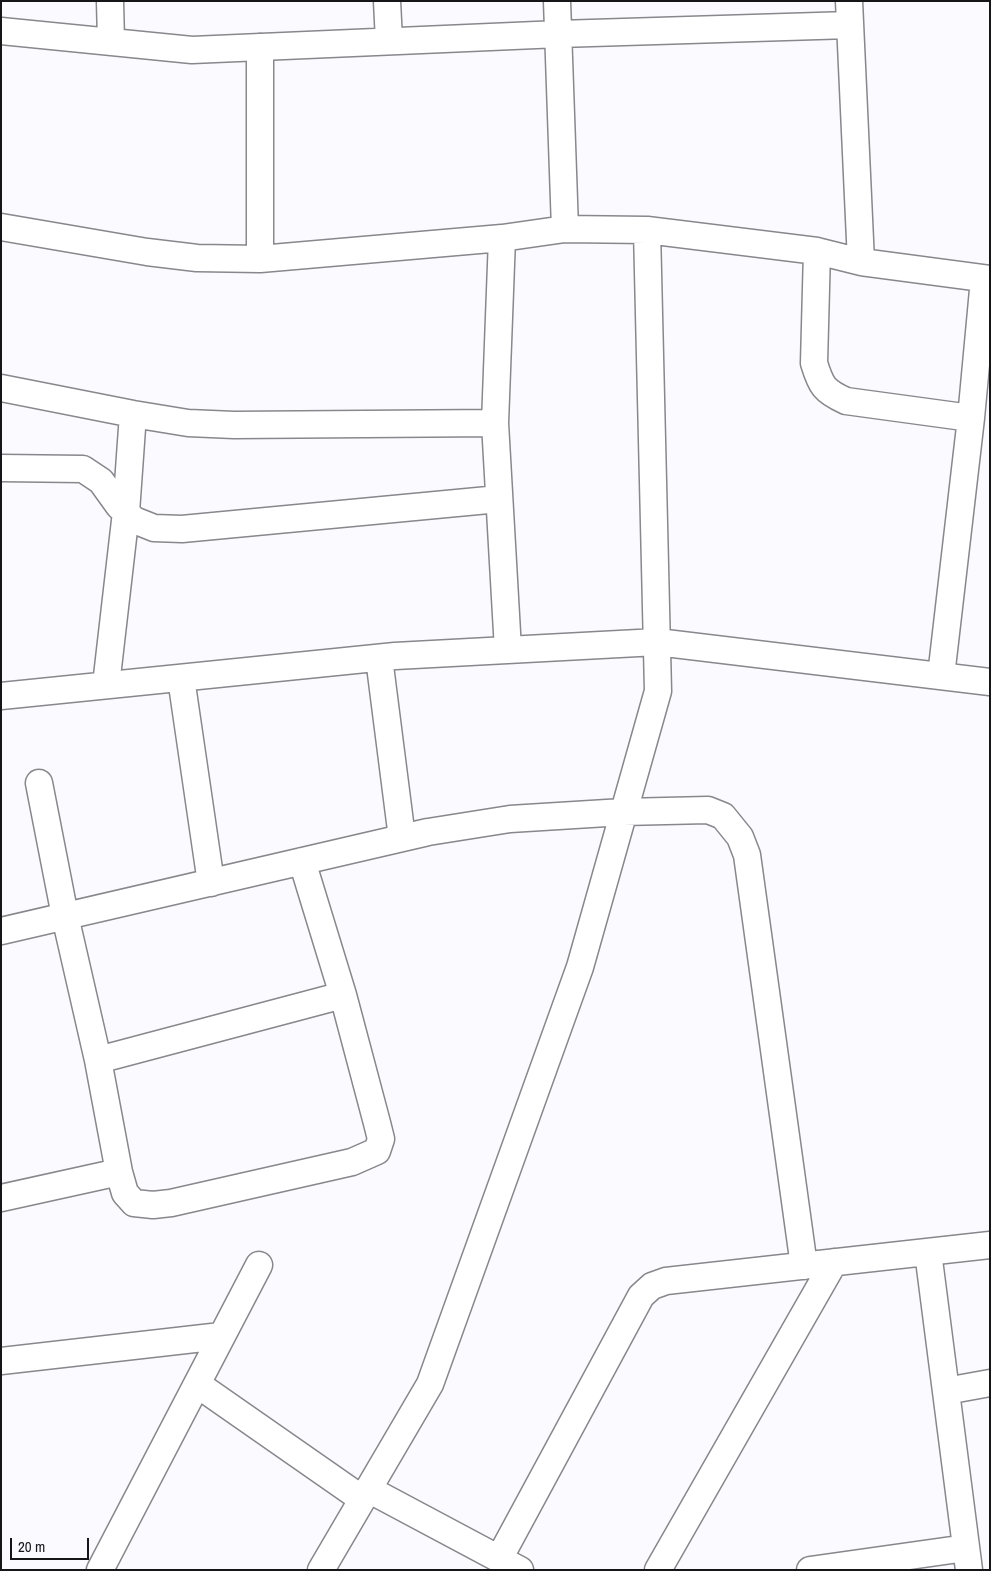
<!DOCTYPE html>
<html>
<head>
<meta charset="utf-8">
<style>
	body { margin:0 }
	#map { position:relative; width:991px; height:1571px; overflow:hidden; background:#fafaff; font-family:"Archivo Narrow",sans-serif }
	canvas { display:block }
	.frame { position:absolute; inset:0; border:2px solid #161618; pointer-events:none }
	.scale { position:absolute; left:10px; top:1538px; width:79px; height:22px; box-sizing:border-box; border:2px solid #161618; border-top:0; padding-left:6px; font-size:15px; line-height:18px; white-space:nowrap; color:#161618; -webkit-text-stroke:4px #fafaff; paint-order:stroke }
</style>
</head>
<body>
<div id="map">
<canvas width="991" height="1571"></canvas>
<div class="frame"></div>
<div class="scale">20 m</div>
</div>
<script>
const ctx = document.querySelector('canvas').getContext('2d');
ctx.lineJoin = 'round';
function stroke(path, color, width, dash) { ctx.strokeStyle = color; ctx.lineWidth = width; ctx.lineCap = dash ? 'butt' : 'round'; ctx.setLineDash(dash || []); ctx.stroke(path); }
const street = new Path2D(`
	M110,1L111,42
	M387,1L389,41
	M557,1L565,229
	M849,1L861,262
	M1,31L192,50L559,34L850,25
	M260,47V259
	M1,227L147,252L197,258L260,259L502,238L565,229L647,230L817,251L861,262L990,279
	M502,238L495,423L508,650
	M817,251L814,363C821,386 824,391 846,401L971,418
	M1,388L133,414L188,423L234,425L495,423
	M1,468L83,469L101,481L119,506L134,520L154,528L182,529L499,499
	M379,658L402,838
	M941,676L971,418L984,279
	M181,678L211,883
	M106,685L126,512L133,414
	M1,696L395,656L657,642L990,682
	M39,783L65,916L98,1060L119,1172L125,1193L134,1203L153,1205L171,1203L352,1162L377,1151L381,1139L377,1123L343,995L302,861
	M1,931L428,832L510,819L623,812L708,810L723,816L740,837L747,855L804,1266
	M98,1060L343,995
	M1,1198L119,1172
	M928,1252L969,1570
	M1,1361L221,1336
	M197,1384L362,1499
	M946,1391L990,1383
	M368,1489L520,1570
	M499,1559L641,1296L652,1286L666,1281L990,1245
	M100,1570L259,1265
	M321,1570L430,1384L580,967L658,691L647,230
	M658,1570L834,1262
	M810,1570L966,1548`);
stroke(street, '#87878c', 29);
stroke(street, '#fff', 26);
</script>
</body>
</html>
